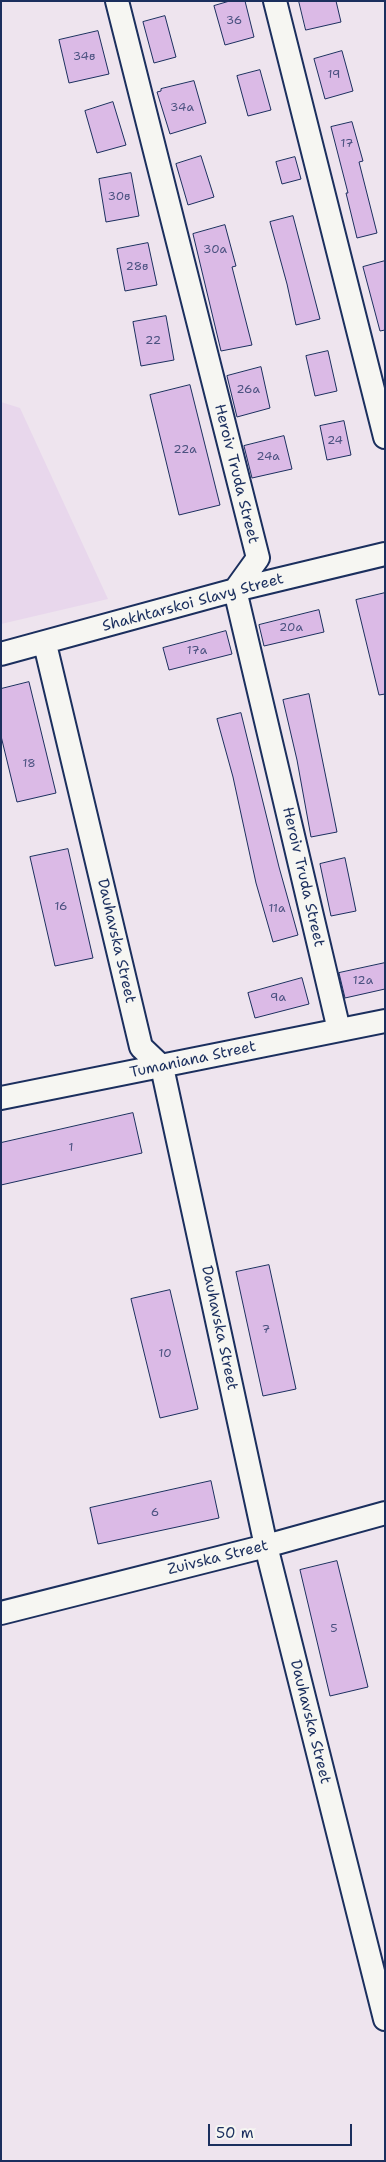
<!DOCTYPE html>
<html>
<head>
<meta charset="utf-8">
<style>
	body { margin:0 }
	#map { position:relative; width:386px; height:2162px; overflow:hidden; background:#eee4ee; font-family:"Shantell Sans",sans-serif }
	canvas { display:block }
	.frame { position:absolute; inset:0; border:2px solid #1b2f5e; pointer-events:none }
	.scale { position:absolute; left:208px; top:2124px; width:144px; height:22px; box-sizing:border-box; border:2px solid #1b2f5e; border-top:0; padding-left:6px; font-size:15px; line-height:18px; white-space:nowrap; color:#1b2f5e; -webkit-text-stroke:4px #f6f6f2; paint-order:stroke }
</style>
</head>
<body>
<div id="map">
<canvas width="386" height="2162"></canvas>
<div class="frame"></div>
<div class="scale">50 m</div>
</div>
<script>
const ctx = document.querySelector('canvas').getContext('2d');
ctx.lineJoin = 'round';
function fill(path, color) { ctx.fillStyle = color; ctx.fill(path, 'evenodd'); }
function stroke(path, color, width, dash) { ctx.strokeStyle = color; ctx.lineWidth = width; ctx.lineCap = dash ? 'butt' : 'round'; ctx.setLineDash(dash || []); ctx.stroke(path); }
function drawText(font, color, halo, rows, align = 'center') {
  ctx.font = font + ' "Shantell Sans",sans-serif'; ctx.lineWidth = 4; ctx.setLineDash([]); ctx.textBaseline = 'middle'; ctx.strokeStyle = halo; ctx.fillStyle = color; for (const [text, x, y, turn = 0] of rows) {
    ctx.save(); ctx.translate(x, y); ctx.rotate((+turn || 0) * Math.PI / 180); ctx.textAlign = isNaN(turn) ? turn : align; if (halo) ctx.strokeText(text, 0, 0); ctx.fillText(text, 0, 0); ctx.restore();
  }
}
fill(new Path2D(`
	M1,402L20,408L108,599L1,624Z`), '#e8d7ec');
const building = new Path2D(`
	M230,1H245L254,37L225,45L214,6Z
	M299,1H336L341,22L306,30Z
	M165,16L176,57L154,63L143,22Z
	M98,31L109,74L69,83L59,40Z
	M342,51L353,91L325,99L314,59Z
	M260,70L271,110L248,116L237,76Z
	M194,81L206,123L170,134L157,92L161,91V89Z
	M113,102L126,145L97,153L85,111Z
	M352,122L363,161L359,162L377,233L357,238L346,193H348L331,127Z
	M201,156L214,197L188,205L176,164Z
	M295,157L301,179L282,184L276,162Z
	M131,173L139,216L106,222L99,179Z
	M293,216L320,319L296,325L287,284L270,222Z
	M225,225L236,266L232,267L252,345L221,351L193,234Z
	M148,243L157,285L125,291L117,249Z
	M385,261V330L380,331L363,267Z
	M166,316L174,360L141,366L133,322Z
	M328,351L337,391L315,396L306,356Z
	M261,367L270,408L237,417L227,376Z
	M190,385L220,505L179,515L150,395Z
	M344,421L351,455L327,460L320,426Z
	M284,436L292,469L252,478L244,446Z
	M385,593V694L379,695L356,600Z
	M319,610L324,632L264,646L259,625Z
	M226,631L232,654L169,670L163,648Z
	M29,682L56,793L17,802L1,736V689Z
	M309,694L337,832L311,837L297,760L283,700Z
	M241,713L279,867L298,935L273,942L256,883L233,777L217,719Z
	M68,849L93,958L55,966L30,857Z
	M345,858L356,911L331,916L320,864Z
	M385,963V989L345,998L339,973Z
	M302,978L309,1004L255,1018L248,993Z
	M133,1113L142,1153L1,1185V1143Z
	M269,1265L296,1389L263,1396L236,1272Z
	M170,1290L198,1409L160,1418L131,1299Z
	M211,1481L219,1518L98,1544L90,1508Z
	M337,1561L368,1687L330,1696L300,1570Z`);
fill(building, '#dbbae6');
stroke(building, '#1b2f5e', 1);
const minor = new Path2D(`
	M117,1L258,558L235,590L339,1030
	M275,1L385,437
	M45,644L141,1047L162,1067L266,1546L385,2019
	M1,654L235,590L385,554
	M1,1098L385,1021
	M1,1613L266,1546L385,1513`);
stroke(minor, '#1b2f5e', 26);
stroke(minor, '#f6f6f2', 22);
drawText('12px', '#4b5280', null, [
	["36",234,21],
	["34в",84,57],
	["19",334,75],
	["34а",182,108],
	["17",347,144],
	["30в",119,197],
	["30а",215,250],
	["28в",137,267],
	["22",153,341],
	["26а",248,390],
	["24",335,441],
	["22а",185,450],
	["24а",268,457],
	["20а",291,628],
	["17а",197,651],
	["18",29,764],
	["16",61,907],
	["11а",277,909],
	["12а",363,981],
	["9а",278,998],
	["1",71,1148],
	["7",266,1330],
	["10",165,1354],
	["6",155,1513],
	["5",334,1629]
]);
drawText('15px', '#1b2f5e', '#f6f6f2', [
	["Heroiv Truda Street",236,474,76],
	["Shakhtarskoi Slavy Street",193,603,-15],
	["Heroiv Truda Street",303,877,77],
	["Dauhavska Street",116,941,77],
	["Tumaniana Street",193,1060,-12],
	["Dauhavska Street",219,1328,78],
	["Zuivska Street",218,1558,-14],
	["Dauhavska Street",310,1722,76]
]);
</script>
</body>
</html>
